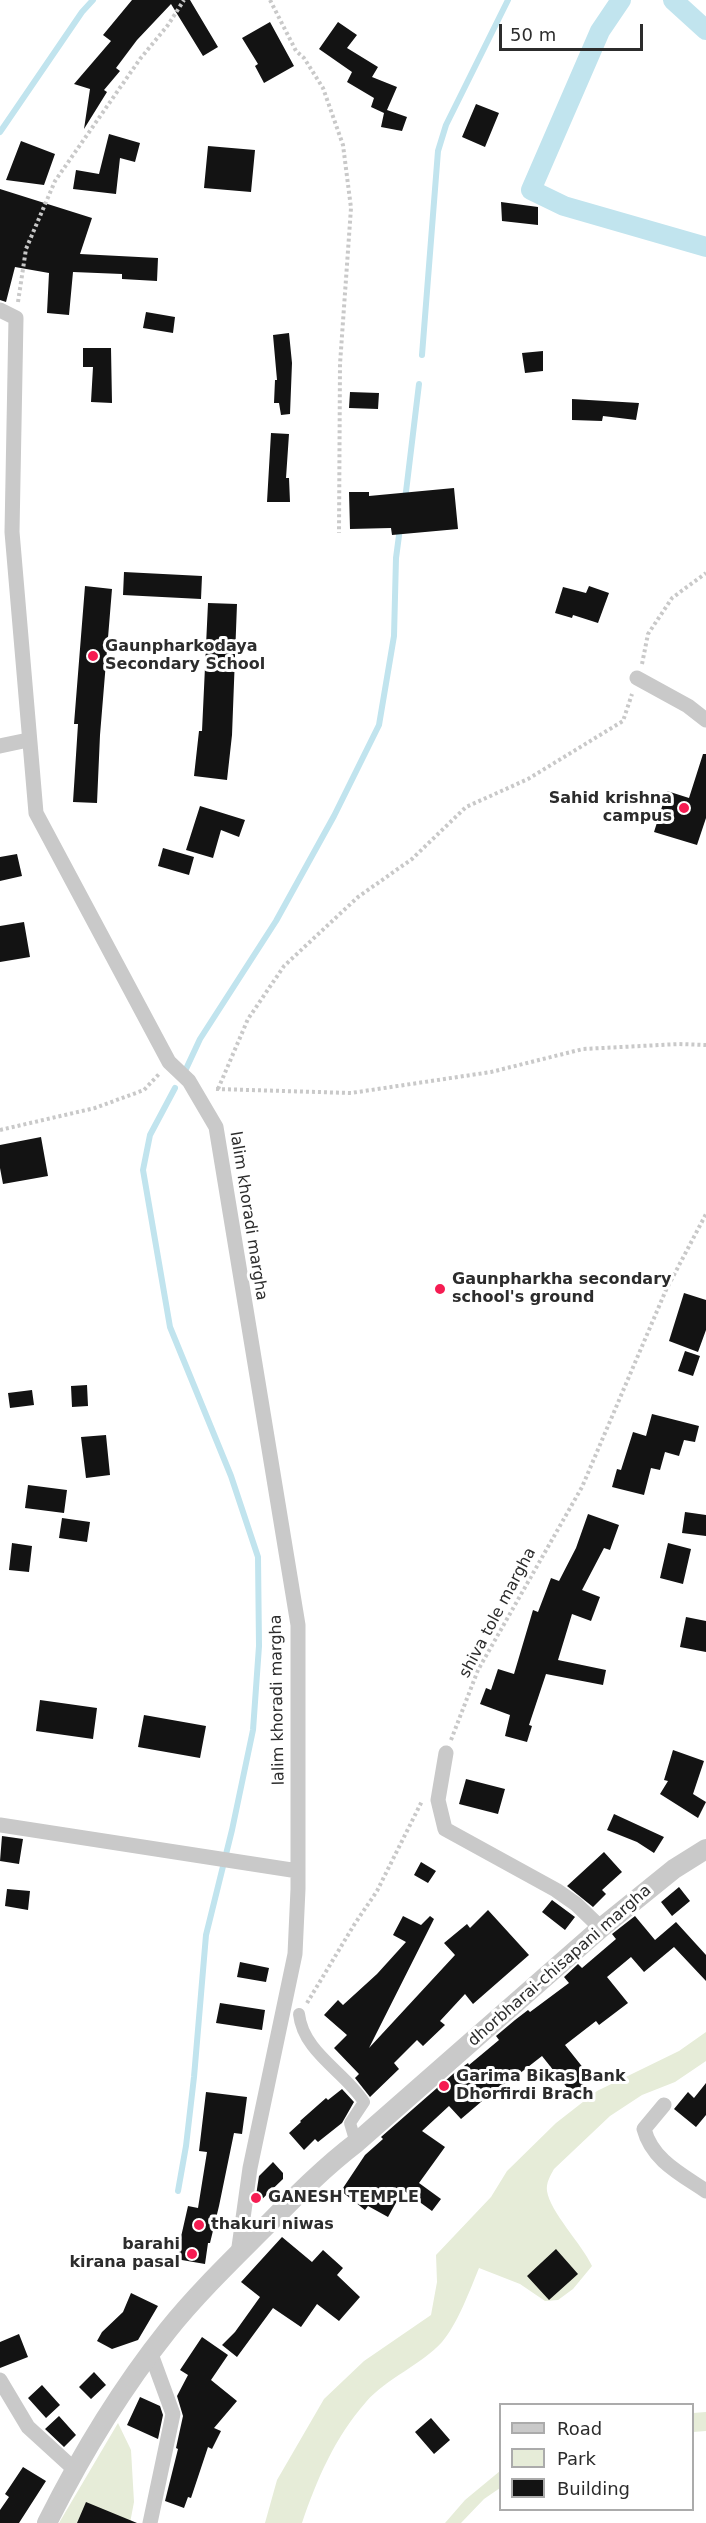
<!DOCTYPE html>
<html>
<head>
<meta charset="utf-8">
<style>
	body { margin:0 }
	#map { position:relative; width:706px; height:2523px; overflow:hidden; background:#fff; font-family:"DejaVu Sans",sans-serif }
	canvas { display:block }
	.legend { position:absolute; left:499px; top:2403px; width:195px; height:108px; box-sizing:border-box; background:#fff; border:2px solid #ababab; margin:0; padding:8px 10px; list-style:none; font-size:18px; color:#2c2c2c }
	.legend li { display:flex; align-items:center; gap:12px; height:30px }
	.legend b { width:30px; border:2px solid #ababab }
	.scale { position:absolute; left:499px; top:24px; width:144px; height:27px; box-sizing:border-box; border:3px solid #2c2c2c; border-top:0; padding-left:8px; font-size:18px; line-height:21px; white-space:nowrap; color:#2c2c2c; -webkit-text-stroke:4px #fff; paint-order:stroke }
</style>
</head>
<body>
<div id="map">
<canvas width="706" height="2523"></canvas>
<ul class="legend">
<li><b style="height:8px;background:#c9c9c9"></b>Road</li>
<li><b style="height:16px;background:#e6ecd8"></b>Park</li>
<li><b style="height:16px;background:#131313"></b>Building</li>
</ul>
<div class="scale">50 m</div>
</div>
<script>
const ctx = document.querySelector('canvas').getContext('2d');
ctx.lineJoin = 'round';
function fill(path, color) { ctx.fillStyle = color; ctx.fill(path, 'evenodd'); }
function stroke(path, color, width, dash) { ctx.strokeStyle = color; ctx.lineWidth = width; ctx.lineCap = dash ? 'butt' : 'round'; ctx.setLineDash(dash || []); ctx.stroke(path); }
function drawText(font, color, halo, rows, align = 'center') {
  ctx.font = font + ' "DejaVu Sans",sans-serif'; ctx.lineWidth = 6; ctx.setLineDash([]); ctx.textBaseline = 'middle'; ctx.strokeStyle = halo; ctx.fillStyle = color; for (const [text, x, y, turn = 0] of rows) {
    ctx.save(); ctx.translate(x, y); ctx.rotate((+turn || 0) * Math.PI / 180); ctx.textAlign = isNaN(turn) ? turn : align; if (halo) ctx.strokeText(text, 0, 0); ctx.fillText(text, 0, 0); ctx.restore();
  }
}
fill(new Path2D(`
	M706,2032V2061L675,2082L642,2095L610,2116L554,2169C550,2176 546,2183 547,2191C550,2212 582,2244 592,2266L573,2289L558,2300L545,2301L520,2284L479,2268C470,2290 457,2325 442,2342C421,2365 387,2378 366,2402C335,2437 317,2479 302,2523H265L277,2480L324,2399L364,2361L431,2315L437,2282L436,2255L491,2197L507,2171L556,2123L597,2091L679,2051Z
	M706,2412V2431L693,2432V2413Z
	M118,2423L131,2450L134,2502L130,2523H59Z
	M500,2471V2488L484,2499L461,2523H445L465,2500Z`), '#e6ecd8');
stroke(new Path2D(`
	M0,132L82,12L93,0
	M422,355L438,151L446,125L508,0
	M405,500L419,384
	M186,1069L200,1039L276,921L334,816L379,725L394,636L396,558L400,528
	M175,1088L150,1135L143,1170L170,1327L231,1476L258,1557L259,1646L253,1730L232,1830L206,1935L194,2077L186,2146L178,2191`), '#c1e4ee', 6);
stroke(new Path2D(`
	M621,0L600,31L531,190L564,206L706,247
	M673,0L706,30`), '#c1e4ee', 20);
fill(new Path2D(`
	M132,0H190L218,47L203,56L171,4L137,40L116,68L120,71L104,90L107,92L84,129L90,89L74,84L111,41L103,35Z
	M270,22L294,66L264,83L255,66L258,64L242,38Z
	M338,22L357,35L347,48L378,67L372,77L397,87L387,110L407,117L402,131L381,127L384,113L371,107L374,98L347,82L352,72L319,49Z
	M476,104L499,113L485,147L462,137Z
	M109,134L140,143L135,162L120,158L116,194L73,189L76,170L99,174Z
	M21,141L55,154L44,185L6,180Z
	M208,146L255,150L251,192L204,188Z
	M0,189L92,218L80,254L158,258L157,281L122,279V274L73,272L69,315L47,313L49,273L15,267L6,302L0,300Z
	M501,202L538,207V225L502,221Z
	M146,312L175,317L173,333L143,328Z
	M289,333L292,363L290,414L281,415L279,403H274L275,380H277L273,335Z
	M83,348H111L112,403L91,402L93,367H83Z
	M543,351V371L525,373L522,353Z
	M350,392L379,393L378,409L349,408Z
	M572,399L639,403L636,420L603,416L602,421L572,420Z
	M271,433L289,434L286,478H289L290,502H267Z
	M454,488L458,529L392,535L391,528L350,529L349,492H369V496Z
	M124,572L202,576L201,599L123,595Z
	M85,586L112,589L100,735L97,803L73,802L78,724H74Z
	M589,586L609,593L598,623L573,615L572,618L555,613L563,587L586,593Z
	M208,603L237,604L232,735L227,780L194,776L199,731H202Z
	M703,754H706V818L697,845L654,832L667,791L689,798Z
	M200,806L245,820L239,837L221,830L213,858L186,850Z
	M163,848L194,857L189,875L158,866Z
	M17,854L22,876L0,881V857Z
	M24,922L30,957L0,962V926Z
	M41,1137L48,1176L3,1184L0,1168V1145Z
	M684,1293L706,1300V1330L698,1352L669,1341Z
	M685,1351L700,1356L693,1376L678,1371Z
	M87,1385L88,1406L72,1407L71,1386Z
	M32,1390L34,1405L10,1408L8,1393Z
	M652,1414L699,1426L695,1442L684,1440L679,1456L665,1452L660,1470L651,1468L644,1495L612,1487L617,1469L621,1470L633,1432L646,1436Z
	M106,1435L110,1475L86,1478L81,1437Z
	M28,1485L67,1490L64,1513L25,1508Z
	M685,1512L706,1515V1536L682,1533Z
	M588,1514L619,1525L610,1550L604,1548L582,1590L600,1597L591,1621L572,1614L558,1660L606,1670L603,1685L546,1674L529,1725L532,1726L527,1742L505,1736L510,1715L480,1704L486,1688L491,1690L498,1669L514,1674L533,1610L538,1612L551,1578L559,1581L576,1548Z
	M62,1518L90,1522L87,1542L59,1538Z
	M12,1543L32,1546L29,1572L9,1570Z
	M668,1543L691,1549L683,1584L660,1578Z
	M686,1617L706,1621V1652L680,1647Z
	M40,1700L97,1708L93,1739L36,1731Z
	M144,1715L206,1726L200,1758L138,1747Z
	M673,1750L704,1761L693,1794L706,1802L698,1818L660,1794L668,1781L664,1780Z
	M466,1779L505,1789L498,1814L459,1804Z
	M614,1814L664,1837L654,1853L637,1842L607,1830Z
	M2,1836L23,1839L19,1864L0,1861Z
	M604,1852L622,1872L602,1890L606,1894L593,1907L567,1886Z
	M421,1862L436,1871L428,1883L414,1875Z
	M679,1887L690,1901L672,1916L661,1902Z
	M7,1889L30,1891L28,1910L5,1906Z
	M552,1900L575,1917L565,1930L542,1912Z
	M488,1910L529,1955L473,2004L465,1994L440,2021L445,2025L423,2046L417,2040L394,2063L399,2069L370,2097L355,2078L359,2074L334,2048L347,2035L324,2015L338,2000L343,2005L377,1974L406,1942L393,1935L403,1916L421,1925L430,1916L434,1919L369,2048L455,1955L444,1943L467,1924L470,1928Z
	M635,1916L655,1940L676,1922L706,1955V1981L674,1947L644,1972L631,1957L607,1977L628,2003L599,2025L596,2021L565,2045L592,2079L573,2095L542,2056L496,2092L495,2090L461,2119L449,2106L422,2131L445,2147L419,2183L441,2199L432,2211L403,2190L388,2217L368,2206L365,2210L341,2191L365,2155L383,2139L381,2137L453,2074L468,2063L469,2065L499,2040L496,2036L515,2020L528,2010L530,2012L569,1983L564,1977L578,1964L582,1968L616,1939L612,1934Z
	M240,1962L269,1968L266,1982L237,1977Z
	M220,2003L265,2010L262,2030L216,2023Z
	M706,2083V2115L696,2127L674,2109L688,2092L694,2098Z
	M342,2089L354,2102L342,2123L318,2142L315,2139L304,2150L289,2133L301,2122L300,2121L326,2098L328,2100Z
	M206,2092L247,2097L242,2134L234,2133L219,2206L210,2243H208L205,2264L176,2259L188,2206L198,2208L207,2152L199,2151Z
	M273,2162L283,2173V2179L257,2204L255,2202L259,2176Z
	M282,2237L312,2262L323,2250L343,2268L337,2275L360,2297L339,2321L317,2304L301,2327L273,2308L237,2357L222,2345L235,2332L260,2297L241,2282Z
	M556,2249L578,2274L549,2300L527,2276Z
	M131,2293L158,2306L138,2340L112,2349L97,2341L102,2332L123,2312Z
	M19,2334L28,2357L0,2368V2342Z
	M202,2337L228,2355L211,2380L237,2401L214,2428L221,2431L212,2449L208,2447L191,2498L188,2497L184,2508L165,2501L178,2449L176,2448L183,2416L177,2396L188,2375L180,2370Z
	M94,2372L106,2385L91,2399L79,2387Z
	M42,2385L60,2405L46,2418L28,2398Z
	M140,2397L160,2406L163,2415L158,2439L127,2425Z
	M59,2416L76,2435L64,2447L45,2429Z
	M431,2418L450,2440L434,2454L415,2432Z
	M23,2467L46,2481L19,2523H0V2510L9,2497L5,2494Z
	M86,2502L137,2523H77Z`), '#131313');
stroke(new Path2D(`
	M270,0L296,51L304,58L323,88L343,145L351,208L340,364L339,533
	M18,302L26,249L55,181L140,59L168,25L184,0
	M642,664L648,634L672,598L706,573
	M216,1089L351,1093L491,1072L583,1049L679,1044L706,1045
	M218,1089L248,1019L284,966L358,897L412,859L466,807L528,779L623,721L632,694
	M0,1130L95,1108L144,1090L160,1073
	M451,1740L478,1670L582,1487L666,1290L706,1214
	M307,2003L354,1925L377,1891L422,1801`), '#c9c9c9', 4, [3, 3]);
stroke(new Path2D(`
	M299,2014C303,2052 345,2072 364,2102L350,2123L356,2143`), '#c9c9c9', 12);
stroke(new Path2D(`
	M0,310L16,318L12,532L36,813L169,1062L189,1081L216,1127L298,1625V1889L295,1954L250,2168L238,2254
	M637,678L688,706L706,720
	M0,746L28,740
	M446,1753L438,1800L445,1829L556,1890L576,1904L601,1928
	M0,1825L298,1871
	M664,2105L644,2129C652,2160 681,2174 706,2191
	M0,2380L28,2427L74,2469
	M150,2523L173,2414L151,2354`), '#c9c9c9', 15);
stroke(new Path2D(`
	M47,2523C81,2455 121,2389 168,2330C196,2295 230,2262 262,2230C292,2200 322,2169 356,2143L601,1928L674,1869L706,1849`), '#c9c9c9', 20);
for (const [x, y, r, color] of [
	[93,656,6,"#f51c52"],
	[684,808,6,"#f51c52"],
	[440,1289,6,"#f51c52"],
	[444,2086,6,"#f51c52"],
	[256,2198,6,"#f51c52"],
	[199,2225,6,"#f51c52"],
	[192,2254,6,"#f51c52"]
]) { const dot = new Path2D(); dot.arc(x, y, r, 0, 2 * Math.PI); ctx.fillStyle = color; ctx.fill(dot); stroke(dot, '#fff', 2); }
drawText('bold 16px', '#2c2c2c', '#fff', [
	["Gaunpharkodaya",105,647],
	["Secondary School",105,665],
	["Sahid krishna",672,799,"right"],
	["campus",672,817,"right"],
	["Gaunpharkha secondary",452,1280],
	["school's ground",452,1298],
	["Garima Bikas Bank",456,2077],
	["Dhorfirdi Brach",456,2095],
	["GANESH TEMPLE",268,2198],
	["thakuri niwas",211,2225],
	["barahi",180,2245,"right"],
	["kirana pasal",180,2263,"right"]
], 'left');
drawText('16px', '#2c2c2c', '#fff', [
	["lalim khoradi margha",248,1216,81],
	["shiva tole margha",498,1613,-62],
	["lalim khoradi margha",278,1700,-91],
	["dhorbharai-chisapani margha",560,1966,-41]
]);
</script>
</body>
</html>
